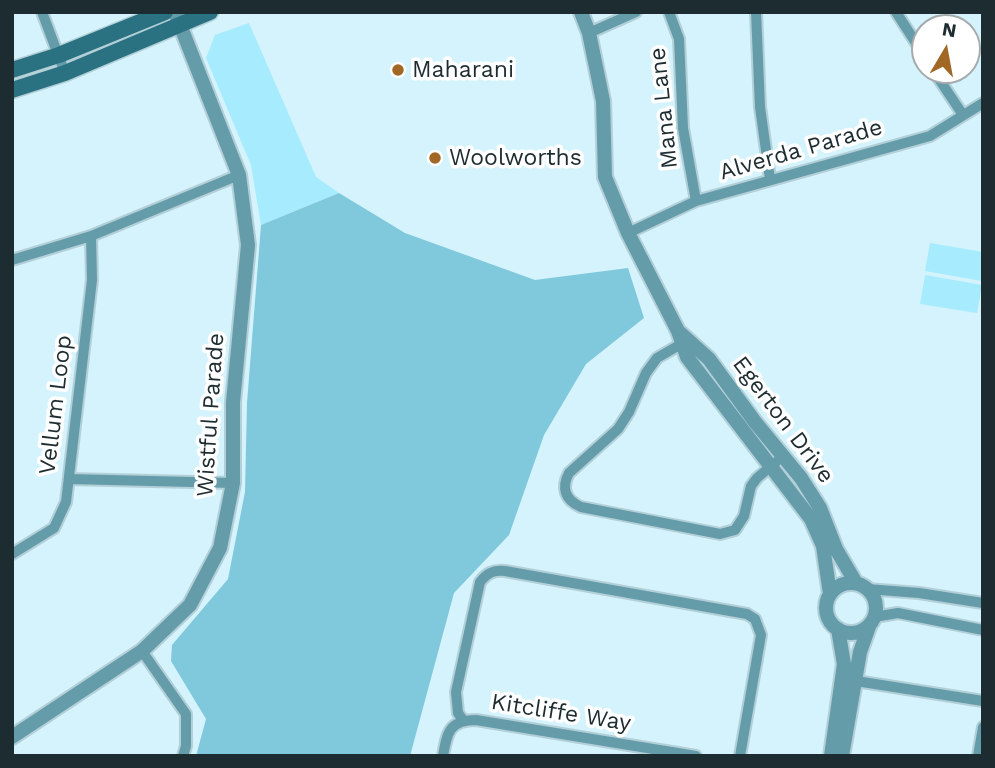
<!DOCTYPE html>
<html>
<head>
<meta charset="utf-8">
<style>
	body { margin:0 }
	#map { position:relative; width:995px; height:768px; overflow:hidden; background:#d4f3fc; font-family:"Work Sans",sans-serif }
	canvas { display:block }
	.frame { position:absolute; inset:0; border:14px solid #1d2c30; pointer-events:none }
	.north { position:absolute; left:911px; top:14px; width:70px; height:70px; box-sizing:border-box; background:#fff; border:2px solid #a5abac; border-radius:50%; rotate:10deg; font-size:19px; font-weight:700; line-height:28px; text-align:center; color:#1d2c30 }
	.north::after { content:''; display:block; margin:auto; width:24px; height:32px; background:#a06725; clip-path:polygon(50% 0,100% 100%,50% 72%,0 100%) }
</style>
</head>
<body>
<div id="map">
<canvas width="995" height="768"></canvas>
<div class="frame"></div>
<div class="north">N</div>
</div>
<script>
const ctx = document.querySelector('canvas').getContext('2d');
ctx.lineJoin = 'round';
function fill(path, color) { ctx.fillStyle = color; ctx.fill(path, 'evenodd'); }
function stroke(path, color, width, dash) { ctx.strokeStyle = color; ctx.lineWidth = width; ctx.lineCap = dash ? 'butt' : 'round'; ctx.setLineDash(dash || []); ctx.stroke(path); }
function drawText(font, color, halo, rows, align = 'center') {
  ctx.font = font + ' "Work Sans",sans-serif'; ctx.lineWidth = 7; ctx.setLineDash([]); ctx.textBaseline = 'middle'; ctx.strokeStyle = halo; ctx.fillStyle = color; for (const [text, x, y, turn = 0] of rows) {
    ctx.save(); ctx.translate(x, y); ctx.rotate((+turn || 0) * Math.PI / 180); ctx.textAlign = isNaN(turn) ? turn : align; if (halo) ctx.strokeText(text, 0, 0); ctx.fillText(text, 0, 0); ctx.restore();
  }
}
fill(new Path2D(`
	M249,23L316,177L339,193L261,225L251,165L206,58L215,35Z
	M930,243L983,252L982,281L925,271Z
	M925,275L982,285L977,313L920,304Z`), '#a6ebfe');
fill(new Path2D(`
	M339,193L405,233L535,280L628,268L644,318L586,364L544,435L509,535L454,593L410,756H196L206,719L171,661L172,645L228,579L245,492L247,403L261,225Z`), '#80c8db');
const minor = new Path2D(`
	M42,12L65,73
	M669,12L679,39L683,128L696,201
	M756,12L760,107L770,179
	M896,12L925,57
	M589,33L636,12
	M933,70L963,115
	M628,233L696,201L930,136L983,103
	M12,260L91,236L239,175
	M688,340L657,358L646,373L629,412L618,429L569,473C561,488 565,500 581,507L720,534L735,530L744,516L751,486L757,478L776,462
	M69,479L233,483
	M12,554L54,528L66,502L92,280L91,236
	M867,589L919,593L983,603
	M874,617L898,613L983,630
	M142,651L186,714V746L183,756
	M856,681L983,701
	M463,720L458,713L456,692L480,582C487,573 493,570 505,571L747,614L755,619L761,635L740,756
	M443,756C447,733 449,720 476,720L696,756
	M978,756L983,727`);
const tertiary = new Path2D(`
	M581,12L589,33L603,101L605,177L628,233L678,331L687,357L811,519L823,546L830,594
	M679,332L709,359L755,422L801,478L820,508L836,549L856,583
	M826 608a25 25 0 1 1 50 0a25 25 0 1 1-50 0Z
	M12,737L142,651L190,605L220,548L233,483V402L248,245L239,175L175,12
	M831,756L844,664L838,629
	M842,756L860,652L870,624`);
const secondary = new Path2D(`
	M12,70L59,55L165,12
	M12,90L65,73L210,12`);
stroke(minor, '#b3cfd7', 14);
stroke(tertiary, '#b3cfd7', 18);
stroke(secondary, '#b3cfd7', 19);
stroke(minor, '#659caa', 10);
stroke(tertiary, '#659caa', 14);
stroke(secondary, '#2a7282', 16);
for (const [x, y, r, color] of [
	[398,70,7,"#a06725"],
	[435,158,7,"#a06725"]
]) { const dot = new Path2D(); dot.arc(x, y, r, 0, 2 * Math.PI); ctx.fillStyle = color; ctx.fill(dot); stroke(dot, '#fff', 2.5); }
drawText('23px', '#1d2c30', '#fff', [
	["Maharani",412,70],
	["Woolworths",449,158]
], 'left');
drawText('23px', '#1d2c30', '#fff', [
	["Mana Lane",664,108,-96],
	["Alverda Parade",801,150,-16],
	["Vellum Loop",56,405,-83],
	["Wistful Parade",211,415,-86],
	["Egerton Drive",783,420,53],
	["Kitcliffe Way",561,713,9]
]);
</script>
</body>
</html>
